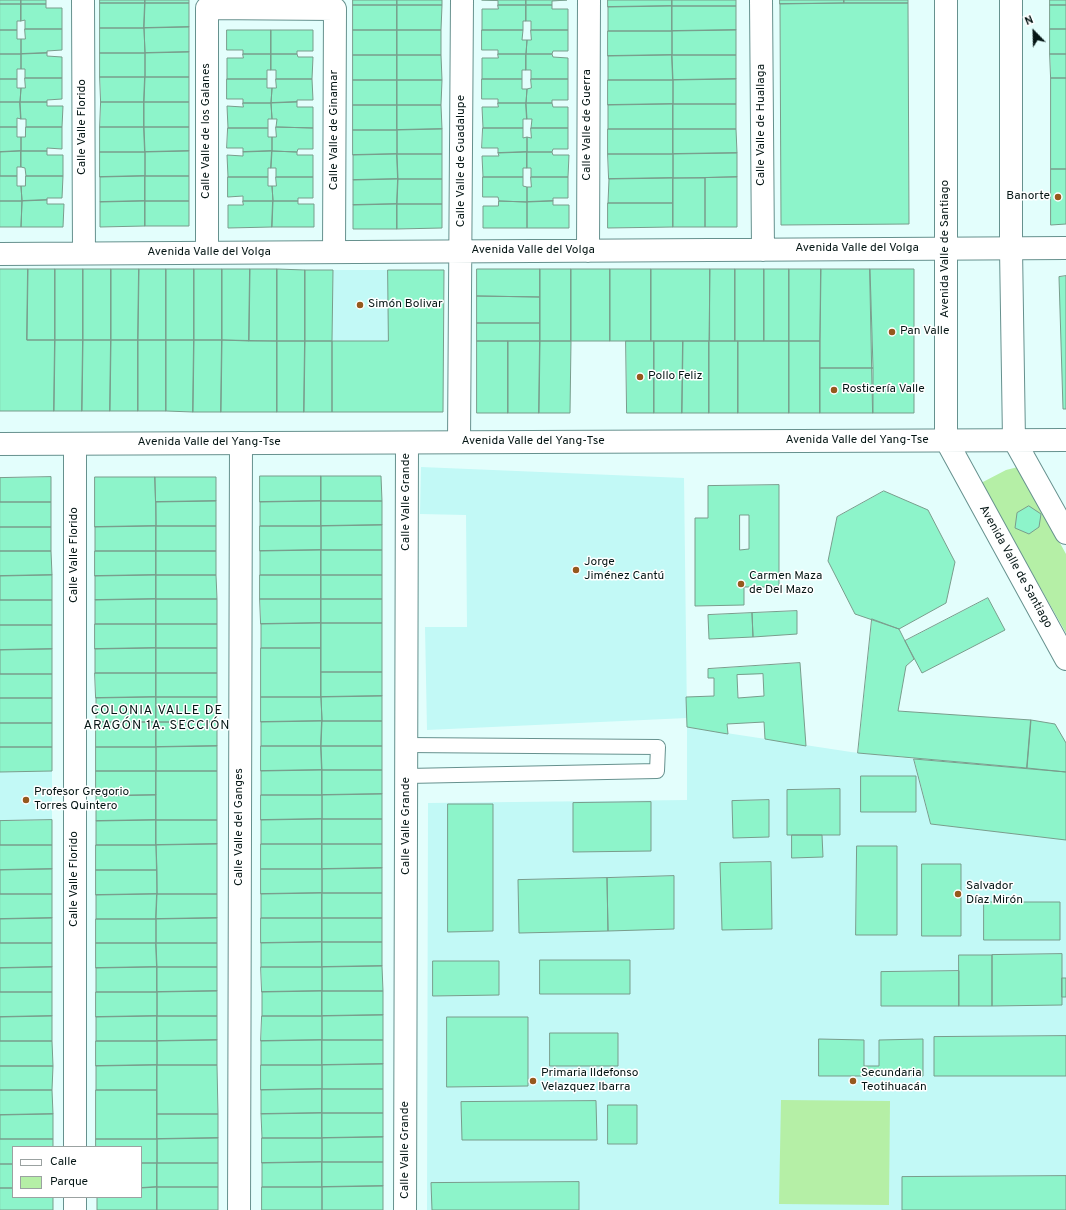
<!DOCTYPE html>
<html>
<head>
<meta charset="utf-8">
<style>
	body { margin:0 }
	#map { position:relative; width:1066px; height:1210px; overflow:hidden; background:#e3fefc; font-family:Overpass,sans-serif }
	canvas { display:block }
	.legend { position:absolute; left:12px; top:1146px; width:130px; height:52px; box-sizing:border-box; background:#fff; border:1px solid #9ba2a1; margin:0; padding:5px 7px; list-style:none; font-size:12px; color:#051615 }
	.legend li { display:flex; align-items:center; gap:8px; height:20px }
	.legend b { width:20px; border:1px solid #9ba2a1 }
	.north { position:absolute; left:1014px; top:12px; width:40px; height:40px; -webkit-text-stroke:3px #fff; paint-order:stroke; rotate:337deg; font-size:11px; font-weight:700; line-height:16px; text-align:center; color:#051615 }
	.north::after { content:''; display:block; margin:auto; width:14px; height:18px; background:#051615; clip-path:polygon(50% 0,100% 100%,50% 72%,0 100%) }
</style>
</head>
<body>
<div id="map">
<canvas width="1066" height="1210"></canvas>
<ul class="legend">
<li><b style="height:5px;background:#fff"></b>Calle</li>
<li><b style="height:11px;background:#b5efa6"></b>Parque</li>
</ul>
<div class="north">N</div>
</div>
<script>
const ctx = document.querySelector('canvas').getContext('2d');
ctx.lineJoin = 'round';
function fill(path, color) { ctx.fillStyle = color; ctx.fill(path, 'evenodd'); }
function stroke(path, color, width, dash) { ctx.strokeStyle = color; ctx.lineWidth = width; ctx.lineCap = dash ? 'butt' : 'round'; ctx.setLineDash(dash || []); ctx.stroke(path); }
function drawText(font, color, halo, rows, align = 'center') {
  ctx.font = font + ' Overpass,sans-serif'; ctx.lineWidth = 3; ctx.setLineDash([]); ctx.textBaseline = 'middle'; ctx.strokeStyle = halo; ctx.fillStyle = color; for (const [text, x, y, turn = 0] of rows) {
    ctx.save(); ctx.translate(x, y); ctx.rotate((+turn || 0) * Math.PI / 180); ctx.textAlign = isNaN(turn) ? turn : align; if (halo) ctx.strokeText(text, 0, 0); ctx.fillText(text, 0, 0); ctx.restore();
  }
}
fill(new Path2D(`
	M333,270H388V341H332Z
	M421,467L684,478L687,718L427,730L425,627H467L466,515L420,514Z
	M687,727L851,752L914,759L932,824L1066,840V1210H427L428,803L687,800Z
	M52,771V820L0,821V772Z`), '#c2f9f6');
fill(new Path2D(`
	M1018,467L1066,554V633L981,483L1006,470Z
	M781,1100L890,1101L889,1205L779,1204Z`), '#b5efa6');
const building = new Path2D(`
	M0,0H21V4H0Z
	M21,0H46V4H21Z
	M100,0H145V3H100Z
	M145,0H189V3H145Z
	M353,0H397V5H353Z
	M397,0H442V5H397Z
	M482,0H526V5H498V1Z
	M526,0H567L552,1V5H526Z
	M608,0H672V6L608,7Z
	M672,0H736V6H672Z
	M780,0H844V3L780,4Z
	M844,0H908V3H844Z
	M1050,0H1066V5H1050Z
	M100,3H145L144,28H100Z
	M145,3H189V27L144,28Z
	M844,3H908L909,224L781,225L780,4Z
	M0,4H21V21H17V30H0Z
	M21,4H46V8H62V29H25V20L21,21Z
	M353,5H397V30H353Z
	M397,5H442L441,30H397Z
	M498,5H526V21H523V30H482V9H498Z
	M526,5H552V9H568V30H531V21H526Z
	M1050,5H1066V29H1050Z
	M672,6H736V30L672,31Z
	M672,6V31H608V7Z
	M189,27V52L145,53L144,28Z
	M100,28H144L145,53H100Z
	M25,29H62V50L47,51V53L21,54V39H25Z
	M1050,29H1066V54H1050Z
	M0,30H17V39H21V54H0Z
	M227,30H271V54H243V50H227Z
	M271,30H313V51H297V54H271Z
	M353,30H397V55H353Z
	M397,30H441V55H397Z
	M482,30H523L522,40H527L526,54H498V50H482Z
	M531,30H568V51H553L552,54H526L527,40H531Z
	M736,30V55H672V31Z
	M608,31H672V55L608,56Z
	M189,52V77H145V53Z
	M47,53V56L62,57V78H25V69H21V54Z
	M100,53H145V77H100Z
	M0,54H21V69H17V79H0Z
	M243,54H271V70H267V79H227V58H243Z
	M271,54H297L298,57H313L312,79H276V70H271Z
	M498,54H526V70H522V79H482V58H498Z
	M526,54H552L553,57L568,58V79H531V70H526Z
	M1050,54H1066V78H1051Z
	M353,55H397V80H353Z
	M397,55H441L442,80H397Z
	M672,55H736V79L673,80Z
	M672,55L673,80H608V56Z
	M100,77H145L144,102H101Z
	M145,77H189V102H144Z
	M25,78H62V99L47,100V102H20L21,88H25Z
	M1051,78H1066V169H1051Z
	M0,79H17V88H21L20,102H0Z
	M227,79H267V88H272L271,103H243V99H227Z
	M276,79H312L313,100H297V102L271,103L272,88H276Z
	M482,79H522V89H527L526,103H498V99H482Z
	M531,79H568V100H552V103H526L527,89L531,88Z
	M736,79V104H673V80Z
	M353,80H397V105H353Z
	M397,80H442L441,105H397Z
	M608,80H673V104L608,105Z
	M0,102H20L21,119L17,118V127H0Z
	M20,102H47V106H63L62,127H26V119H21Z
	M101,102H144V127H100Z
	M144,102H189V127H144Z
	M297,102V107H313V128L276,127L277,119H272L271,103Z
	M243,103H271L272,119H268V128H228L227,106L243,107Z
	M498,103H526L527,119H523V128H483L482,107H498Z
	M526,103H552L553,107H568V128H531L532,119H527Z
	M673,104H736V129H673Z
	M673,104V129H608V105Z
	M353,105H397V130H353Z
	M397,105H441L442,129L397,130Z
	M0,127H17V137H21V151L0,152Z
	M26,127H62V149L47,148V151H21V137H25Z
	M100,127H144L145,152H100Z
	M144,127H189V151L145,152Z
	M276,127L313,128V149H298L297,152L272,151V137H276Z
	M228,128H268V137H272V151L243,152V148H227Z
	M483,128H523V138L527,137V152L498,153V148H482Z
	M531,128H568V149H553L552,152H527V137L531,138Z
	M442,129V154H397V130Z
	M608,129H673V154H608Z
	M673,129H736L737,153L673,154Z
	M353,130H397V154L353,155Z
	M21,151V167H17V176H0V152Z
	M21,151H47V155H63V176H26L25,168L21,167Z
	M189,151V176H145V152Z
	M272,151L271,168H268V177H228L227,155L243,156V152Z
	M272,151L297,152V155H313V177H276V168H271Z
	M100,152H145V176L100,177Z
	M527,152H552L553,155H569L568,177H531V168H527Z
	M527,152V168H523V177H483L482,156H499L498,153Z
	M737,153V177L673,178V154Z
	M397,154H442V179H398Z
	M397,154L398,179L353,180V155Z
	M608,154H673V178L609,179Z
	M1051,169H1066V224L1051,225Z
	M0,176H17V186H21L22,201H0Z
	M26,176H63L62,198H47V200L22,201L21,186H25Z
	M145,176V201L100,202V177Z
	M145,176H189V201H145Z
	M228,177H268V186H272L273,201H243V196L228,197Z
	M276,177H313V198H298V201H273L272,186H276Z
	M483,177H523V186L527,187V202L499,201L498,197H483Z
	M531,177H568V198H553V201L527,202V187H531Z
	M737,177V227H705V178Z
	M673,178H705V227H673Z
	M673,178V203H608L609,179Z
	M398,179L397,204L353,205V180Z
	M398,179H442V204H397Z
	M47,200V204H64L63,227H21L22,201Z
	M0,201H22L21,227H0Z
	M145,201V226L100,227V202Z
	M145,201H189V226H145Z
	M243,201H273L272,227L228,228V205H243Z
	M273,201H298V204H314V227H272Z
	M499,201L527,202V228H483V206H498Z
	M553,201V205H569V228H527V202Z
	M608,203H673V227L608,228Z
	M397,204V229H353V205Z
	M397,204H442V228L397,229Z
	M0,269H28L27,340H55L54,411H0Z
	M28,269H55V340H27Z
	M55,269H83V340H55Z
	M83,269H111V340H83Z
	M111,269H139L138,340H111Z
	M139,269H166V340H138Z
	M166,269H194V340H166Z
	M194,269H222V340H194Z
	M222,269H250L249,341L222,340Z
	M250,269H277V341H249Z
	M277,269L305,270V341H277Z
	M477,269H540V297L477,296Z
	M540,269H571V341H540Z
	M571,269H610V341H571Z
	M610,269H651V341H610Z
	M651,269H710L709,341H651Z
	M710,269H735V341H710Z
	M735,269H764V341H735Z
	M764,269H789V341H764Z
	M789,269H821L820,341H789Z
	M821,269H870L873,368H820Z
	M870,269H914V413H873Z
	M305,270H333L332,341H305Z
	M388,270H444L443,412H332V341H388Z
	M1066,276V409H1063L1059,277Z
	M477,296L540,297V323H477Z
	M477,323H540V341H477Z
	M55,340H83L82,411H54Z
	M83,340H111L110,411H82Z
	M111,340H138V411H110Z
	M138,340H166V411H138Z
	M166,340H194L193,412L166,411Z
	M194,340H222L221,412H193Z
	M222,340L277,341V412H221Z
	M277,341H305L304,412H277Z
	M305,341H332V412H304Z
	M477,341H508V413H477Z
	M508,341H540L539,413H508Z
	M540,341H571L570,413H539Z
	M626,341H654V413H627Z
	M654,341H683L682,413H654Z
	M683,341H709V413H682Z
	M709,341H738V413H709Z
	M738,341H789V413H738Z
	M789,341H820V413H789Z
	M820,368H873V413H820Z
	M260,476H321V501L260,502Z
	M321,476H381L382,501H321Z
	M51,477V502H0V478Z
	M95,477H155L156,526L95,527Z
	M155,477H216V501L156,502Z
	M779,485V587H744V605L695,606V518H708V486ZM740,515H749V549L740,550Z
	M884,491L928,510L955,562L946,603L899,629L855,614L828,561L837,517Z
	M216,501V526H156V502Z
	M321,501H382V525L321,526Z
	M321,501V526H260V502Z
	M0,502H51V527H0Z
	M1029,506L1041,514L1039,527L1029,534L1015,528L1017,513Z
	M382,525V550H321V526Z
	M156,526H216V551H156Z
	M156,526V551H95V527Z
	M260,526H321V550L260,551Z
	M0,527H51V551H0Z
	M321,550H382V575H321Z
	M321,550V575H260V551Z
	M0,551H51L52,575L0,576Z
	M95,551H156V575L95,576Z
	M156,551H216V575H156Z
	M52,575V600H0V576Z
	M156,575H216L217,599H156Z
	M156,575V599L95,600V576Z
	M260,575H321V599H260Z
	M321,575H382V599H321Z
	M988,598L1005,630L922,673L905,641Z
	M156,599H217V624H156Z
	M156,599V624H95V600Z
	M260,599H321V623L261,624Z
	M321,599H382V623H321Z
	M0,600H52V625H0Z
	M797,611V634L753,637L752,613Z
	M752,613L753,637L709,639L708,615Z
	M872,619L899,629L914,659L906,666L898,711L1031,720L1027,768L858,753Z
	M321,623H382V672H321Z
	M321,623V648H261V624Z
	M95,624H156V648L95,649Z
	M156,624H217V648H156Z
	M0,625H52V649L0,650Z
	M156,648H217V673H156Z
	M156,648V673H95V649Z
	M261,648H321V697H261Z
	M52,649V674H0V650Z
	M800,663L806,746L765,739L764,722L727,724L728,734L687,727L686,697L714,696V678H708V669ZM763,674L764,696L738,698L737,675Z
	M321,672H382V696L321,697Z
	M95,673H156V697L96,698Z
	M156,673H217V697H156Z
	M0,674H52V698H0Z
	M382,696V721H322L321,697Z
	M156,697H217V722H156Z
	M156,697V722H96V698Z
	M261,697H321L322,721L261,722Z
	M0,698H52V723H0Z
	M1031,720L1055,724L1066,743V772L1027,768Z
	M322,721H382V746H321Z
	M322,721L321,746H261V722Z
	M96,722H156V747H96Z
	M156,722H217V746L156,747Z
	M0,723H52V747H0Z
	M217,746V771H156V747Z
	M261,746H321L322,770L261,771Z
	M321,746H382V770H322Z
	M0,747H52V771L0,772Z
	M96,747H156V771H96Z
	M914,759L1066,772V840L931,824Z
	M322,770H382V794L322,795Z
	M322,770V795H261V771Z
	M96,771H156V795L96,796Z
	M156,771H217V820H156Z
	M861,776H916V812H861Z
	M840,789V835H787V790Z
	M382,794V819H322V795Z
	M156,795V820L96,821V796Z
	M261,795H322V819L261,820Z
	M769,800V837L733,838L732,801Z
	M651,802V851L573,852V803Z
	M448,804H493V931L448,932Z
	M322,819H382V844H322Z
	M322,819V844H261V820Z
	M52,820V845H0V821Z
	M156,820H217V844L156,845Z
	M156,820V845H96V821Z
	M792,835H822L823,857L792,858Z
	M217,844V894H157L156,845Z
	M261,844H322V869H261Z
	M322,844H382V868L322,869Z
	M0,845H52V869L0,870Z
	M96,845H156L157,870H96Z
	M857,846H897V935H856Z
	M771,862L772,929L722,930L720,863Z
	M922,864H961V936H922Z
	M382,868V893H322V869Z
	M52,869V894H0V870Z
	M261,869H322V893L261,894Z
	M96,870H157V894L96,895Z
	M674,876V929L608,931L607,878Z
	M607,878L608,931L519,933L518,880Z
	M322,893H382V918H322Z
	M322,893V918H261V894Z
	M0,894H52V918L0,919Z
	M157,894H217V918L156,919Z
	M157,894L156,919H96V895Z
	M984,902H1060V940H984Z
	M52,918V943H0V919Z
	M217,918V943H156V919Z
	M261,918H322V942L261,943Z
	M322,918H382V942H322Z
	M96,919H156V943H96Z
	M322,942H382V966L322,967Z
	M322,942V967H261V943Z
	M0,943H52V967L0,968Z
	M96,943H156L157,967L96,968Z
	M156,943H217V967H157Z
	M1062,954V1005L992,1006V955Z
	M959,955H992V1006H959Z
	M540,960H630V994H540Z
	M433,961H499V995L433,996Z
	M382,966L383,991H322V967Z
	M52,967V992H0V968Z
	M157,967H217V991L157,992Z
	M157,967V992H96V968Z
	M261,967H322V991L262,992Z
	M959,971V1006H881V972Z
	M1062,978H1066V997H1062Z
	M217,991V1016H157V992Z
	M322,991H383V1015L322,1016Z
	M322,991V1016H262V992Z
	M0,992H52V1016L0,1017Z
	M96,992H157V1016L96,1017Z
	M383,1015V1040H322V1016Z
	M52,1016V1041H0V1017Z
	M157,1016H217V1040L157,1041Z
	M157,1016V1041H96V1017Z
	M262,1016H322V1040L261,1041Z
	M447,1017H528V1086L447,1087Z
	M550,1033H618V1066H550Z
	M1066,1036V1076H934V1037Z
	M819,1039L864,1040V1066H879V1040L923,1039V1076H819Z
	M217,1040V1065H157V1041Z
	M322,1040H383V1064L322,1065Z
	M322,1040V1065H261V1041Z
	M0,1041H52L53,1066H0Z
	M96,1041H157V1065L96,1066Z
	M383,1064V1089H322V1065Z
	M157,1065H217L218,1114H157Z
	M157,1065V1090H96V1066Z
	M261,1065H322V1089L261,1090Z
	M0,1066H53L52,1090H0Z
	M322,1089H383V1113H322Z
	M322,1089V1113L261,1114V1090Z
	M0,1090H52L53,1114L0,1115Z
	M96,1090H157V1139H96Z
	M596,1101L597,1140H462L461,1102Z
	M608,1105H637V1144H608Z
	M322,1113H383V1137L322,1138Z
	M322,1113V1138H262L261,1114Z
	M53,1114V1139H0V1115Z
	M157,1114H218V1138L157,1139Z
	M383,1137V1162H322V1138Z
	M218,1138V1163H157V1139Z
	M262,1138H322V1162L262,1163Z
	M0,1139H53V1147H13V1164H0Z
	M96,1139H157V1163H141V1147H96Z
	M322,1162H383V1186L322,1187Z
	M322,1162V1187H262V1163Z
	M141,1163H157V1187L141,1188Z
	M157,1163H218V1187H157Z
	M0,1164H13V1188H0Z
	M1066,1176V1210H902V1177Z
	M579,1182V1210H432L431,1183Z
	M383,1186V1210H322V1187Z
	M157,1187H218V1210H157Z
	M157,1187V1210H97V1197H141V1188Z
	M262,1187H322V1210H262Z
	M0,1188H13V1197H53V1210H0Z`);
fill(building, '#8df4ca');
stroke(building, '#799d8c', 1);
const service = new Path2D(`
	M407,776L657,771L658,747L407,745`);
const minor = new Path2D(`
	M83,0L84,253
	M761,0L763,250
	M588,251L589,0
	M207,253V8L335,9L334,252
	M0,254L1066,248
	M459,442L462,0
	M75,1147V444
	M75,1210V1197
	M239,1210L241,443
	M405,1210L407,443`);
const tertiary = new Path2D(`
	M946,0V440L1066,659
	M1011,0V249L1014,440L1066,533
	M0,444L1066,440`);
stroke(service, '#66918e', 16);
stroke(minor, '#66918e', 24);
stroke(tertiary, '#66918e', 24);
stroke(service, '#fff', 14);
stroke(minor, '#fff', 22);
stroke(tertiary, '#fff', 22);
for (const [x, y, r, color] of [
	[1058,197,4,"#96591d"],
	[360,305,4,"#96591d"],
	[892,332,4,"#96591d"],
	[640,377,4,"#96591d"],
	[834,390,4,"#96591d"],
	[576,570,4,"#96591d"],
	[741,584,4,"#96591d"],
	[26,800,4,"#96591d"],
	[958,894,4,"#96591d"],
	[533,1081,4,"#96591d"],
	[853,1081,4,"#96591d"]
]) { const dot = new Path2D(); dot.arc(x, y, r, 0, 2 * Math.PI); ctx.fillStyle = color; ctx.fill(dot); stroke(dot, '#fff', 1.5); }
drawText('12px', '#051615', '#fff', [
	["Calle Valle de Guerra",588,125,-90],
	["Calle Valle de Huallaga",762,125,-90],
	["Calle Valle Florido",83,127,-90],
	["Calle Valle de Ginamar",335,130,-90],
	["Calle Valle de los Galanes",207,131,-90],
	["Calle Valle de Guadalupe",462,161,-90],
	["Avenida Valle del Volga",857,249],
	["Avenida Valle de Santiago",946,249,-90],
	["Avenida Valle del Volga",533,251],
	["Avenida Valle del Volga",209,253],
	["Avenida Valle del Yang-Tse",857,441],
	["Avenida Valle del Yang-Tse",533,442],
	["Avenida Valle del Yang-Tse",209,443],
	["Calle Valle Grande",407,502,-90],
	["Calle Valle Florido",75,555,-90],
	["Avenida Valle de Santiago",1015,567,61],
	["Calle Valle Grande",407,826,-90],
	["Calle Valle del Ganges",240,827,-90],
	["Calle Valle Florido",75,879,-90],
	["Calle Valle Grande",406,1150,-90]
]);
drawText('12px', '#051615', '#fff', [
	["Banorte",1050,197,"right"],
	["Simón Bolivar",368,305],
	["Pan Valle",900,332],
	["Pollo Feliz",648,377],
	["Rosticería Valle",842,390],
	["Jorge",584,563],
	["Jiménez Cantú",584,577],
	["Carmen Maza",749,577],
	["de Del Mazo",749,591],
	["Profesor Gregorio",34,793],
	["Torres Quintero",34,807],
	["Salvador",966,887],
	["Díaz Mirón",966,901],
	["Primaria Ildefonso",541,1074],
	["Velazquez Ibarra",541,1088],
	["Secundaria",861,1074],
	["Teotihuacán",861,1088]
], 'left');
ctx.letterSpacing = '1px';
drawText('13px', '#051615', '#fff', [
	["COLONIA VALLE DE",157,711],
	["ARAGÓN 1A. SECCIÓN",157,726]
]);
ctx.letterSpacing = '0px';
</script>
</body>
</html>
